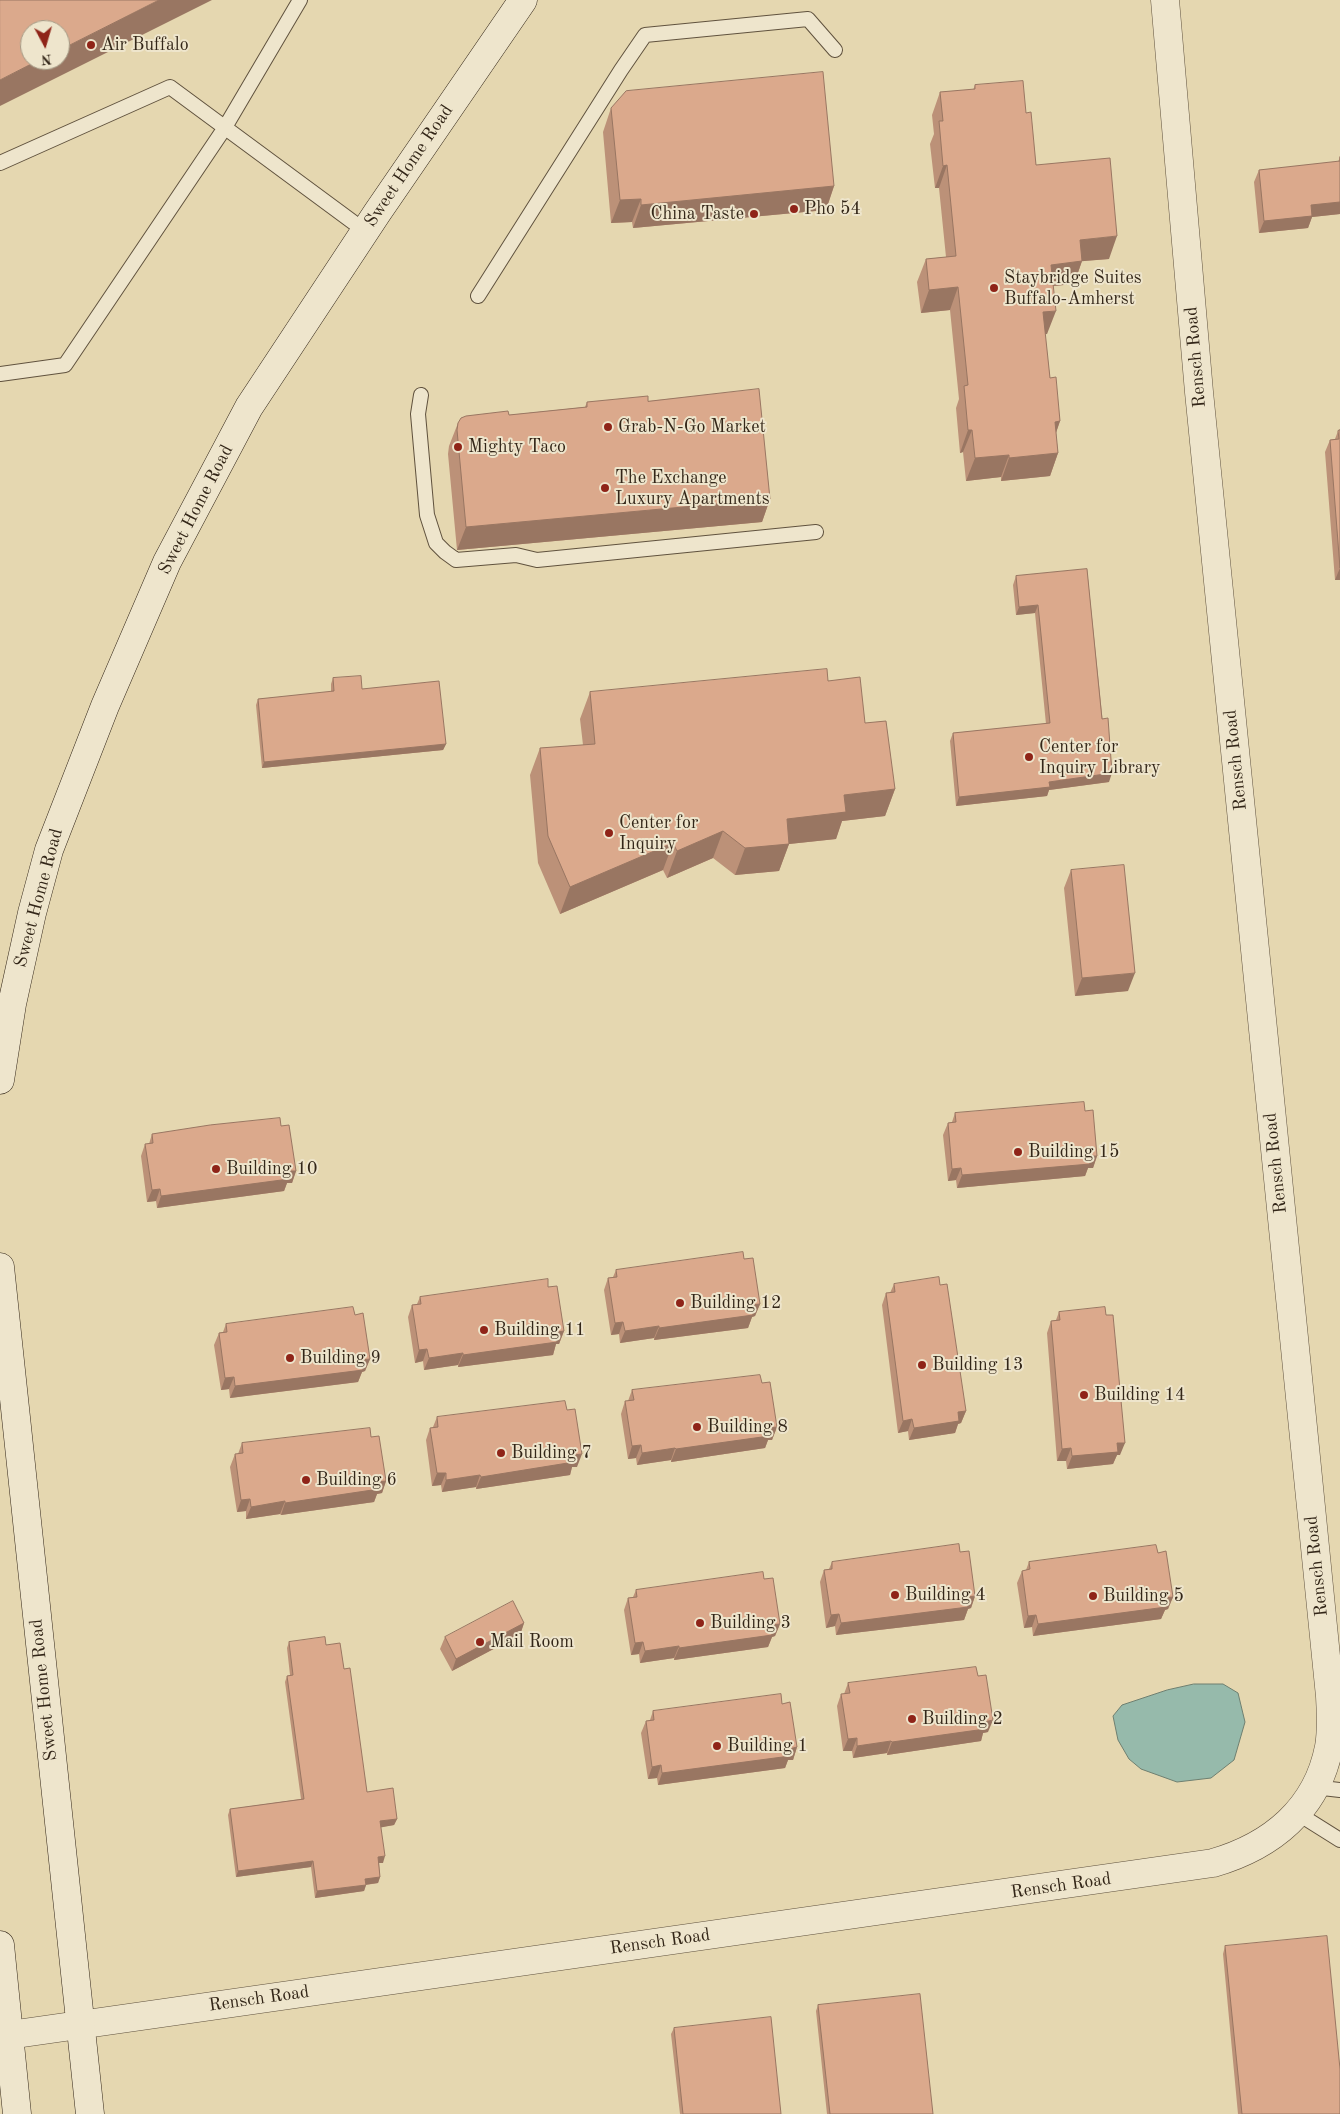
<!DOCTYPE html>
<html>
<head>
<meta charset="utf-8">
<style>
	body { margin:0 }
	#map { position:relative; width:1340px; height:2114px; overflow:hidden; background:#e5d7b0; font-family:"Old Standard TT",serif }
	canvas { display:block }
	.north { position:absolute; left:20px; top:20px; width:50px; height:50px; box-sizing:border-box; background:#eee5cc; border:1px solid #a39984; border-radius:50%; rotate:174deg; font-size:14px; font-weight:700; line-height:20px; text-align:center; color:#332618 }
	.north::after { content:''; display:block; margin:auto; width:18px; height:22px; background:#8f2418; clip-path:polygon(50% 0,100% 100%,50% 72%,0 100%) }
</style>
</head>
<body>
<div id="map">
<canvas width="1340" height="2114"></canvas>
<div class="north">N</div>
</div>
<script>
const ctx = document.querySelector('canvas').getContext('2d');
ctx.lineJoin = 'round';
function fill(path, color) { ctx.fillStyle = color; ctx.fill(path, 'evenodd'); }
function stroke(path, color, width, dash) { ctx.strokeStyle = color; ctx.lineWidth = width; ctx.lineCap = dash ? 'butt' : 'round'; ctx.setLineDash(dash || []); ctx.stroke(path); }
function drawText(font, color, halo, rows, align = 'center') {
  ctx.font = font + ' "Old Standard TT",serif'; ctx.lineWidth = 4; ctx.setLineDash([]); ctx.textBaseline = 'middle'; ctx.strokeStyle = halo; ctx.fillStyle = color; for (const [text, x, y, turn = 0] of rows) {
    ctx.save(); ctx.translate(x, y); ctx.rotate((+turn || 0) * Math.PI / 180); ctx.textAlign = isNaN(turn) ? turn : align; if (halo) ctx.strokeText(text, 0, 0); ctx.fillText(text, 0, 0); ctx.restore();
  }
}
const water = new Path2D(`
	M1194,1684H1223L1238,1693L1245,1722L1234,1760L1211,1778L1177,1782L1141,1769L1129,1759L1118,1740L1113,1716L1122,1705L1167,1690Z`);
fill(water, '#96baab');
stroke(water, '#6e7f70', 1);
const lane = new Path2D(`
	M0,163L170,87L365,231
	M478,296L621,70L645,35L808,19L835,50
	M0,374L65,365L224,129L300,0
	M421,395L418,414L427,515L436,543L445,552L456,560L516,555L537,560L816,532
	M1314,1787L1340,1790
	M1297,1813L1340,1840`);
const street = new Path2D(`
	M9,2035L1213,1863C1272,1846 1317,1809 1329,1747C1332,1730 1331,1713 1330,1696L1199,392L1165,0`);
const secondary = new Path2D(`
	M0,1080L12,1004L32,913L49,850L105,706L167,562L249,407L377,213L523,0
	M0,1267L90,2114
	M0,1945L17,2114`);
stroke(lane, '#60523e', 16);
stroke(street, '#60523e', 29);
stroke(secondary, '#332618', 29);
stroke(lane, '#eee5cc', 14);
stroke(street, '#eee5cc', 28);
stroke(secondary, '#eee5cc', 28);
fill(new Path2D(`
	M975,85L1026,113L1036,165L1109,259L1082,261L1074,284L1053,286L1047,334H1045L1050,378L1060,421L1056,433L1058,453L1050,476L1001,481V477L966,481L963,452L960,453L956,408L959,399L950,310L921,313L917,282L926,259L946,257L939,188H935L930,144L934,134L932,115L940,92L973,90Z
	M611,108L834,186L826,210L633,228L632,222L611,223L603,132Z
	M1340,157V214L1312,217L1308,228L1259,233L1254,182L1259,170L1338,162Z
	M648,401L770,499L762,522L457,550L448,454L449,446L458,423L509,415L585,407L587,402Z
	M1340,430V580H1335L1325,452L1330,440L1335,439L1338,431Z
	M1087,569L1109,782L1049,790L1047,796L956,806L950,741L953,733L1046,724L1035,613L1016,615L1013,585L1016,576Z
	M333,678L362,689L446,744L443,750L262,768L256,705L258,699L331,692V684Z
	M828,681L865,723L895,789L885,816L842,821L836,839L789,844L779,871L735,875L713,858L667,878L663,870L560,914L538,863L530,775L540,748L583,745L580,719L590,692Z
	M1071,870L1128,991L1075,996L1064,888Z
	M1085,1111L1097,1156L1093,1168H1088L1085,1176L957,1188L956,1180L948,1181L943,1135L948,1123L952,1122L955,1113Z
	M281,1126L296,1171L292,1183H287L284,1191L157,1208L156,1201L147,1202L141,1156L145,1144H149L152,1134Z
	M744,1259L760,1304L755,1316L752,1317L748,1328L654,1340V1338L620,1343L619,1334L611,1335L604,1290L608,1278L613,1277L616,1270Z
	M894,1284L966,1411L961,1423L958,1424L955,1433L909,1440L908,1431L898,1433L882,1305L886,1293H890Z
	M548,1287L564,1331L559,1344H556L553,1355L458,1367V1365L424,1370L423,1361L415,1363L408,1317L412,1305L417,1304L420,1297Z
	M1059,1312L1120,1455H1117L1113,1464L1067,1469L1066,1461H1057L1047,1333L1051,1321L1056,1320Z
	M355,1315L370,1359L365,1371L362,1372L358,1382L230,1398L229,1389L221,1390L214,1345L219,1333L223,1332L226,1324Z
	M762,1383L777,1427L772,1440H768L765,1448L671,1462V1460L637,1465L636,1458L628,1459L621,1414L625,1401H628L632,1390Z
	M437,1417L577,1467H572L570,1475L476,1489V1487L442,1492L441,1485L432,1486L426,1440L430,1428L433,1427Z
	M371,1437L386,1481L382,1493L377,1494L374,1502L281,1515L280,1514L246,1519V1511L237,1512L230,1467L235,1454H238L242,1443Z
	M960,1552L975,1596L971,1608L968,1609L964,1620L836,1635L835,1626L826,1628L820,1582L824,1570L829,1569L832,1562Z
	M1158,1553L1173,1597L1168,1609L1165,1610L1161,1619L1033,1636L1032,1627L1024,1628L1017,1583L1022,1571L1026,1570L1029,1562Z
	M764,1579L780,1624L775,1636L772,1637L768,1647L674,1660V1658L640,1663L639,1654L631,1655L624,1610L628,1598L633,1597L636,1590Z
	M524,1623L520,1635L452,1671L440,1649L445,1637Z
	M289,1642L326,1645L344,1669L367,1792L397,1819L394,1825L381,1827L383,1863H379L380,1877L378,1883L366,1885L364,1891L315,1898L311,1867L236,1877L228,1815L230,1809L301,1799L285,1682L287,1676L290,1675L287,1648Z
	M848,1683L988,1732L983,1733L981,1741L887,1755V1753L853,1758L852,1751H843L837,1706L841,1694H844Z
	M782,1704L797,1747L793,1760H788L785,1768L658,1785L657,1778L648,1779L641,1733L646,1721L650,1720L653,1711Z
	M1225,1946L1340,2114H1238L1223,1954Z
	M818,2005L933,2114H827L816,2011Z
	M674,2028L781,2114H680L671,2034Z`), '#bc9178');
fill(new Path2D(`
	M159,0H212L0,106V80L39,60H60V50Z
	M947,165L939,188H935L943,166Z
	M834,186L826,210L633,228L641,205Z
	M641,199L632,222L611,223L620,200Z
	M1340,202V214L1312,217L1308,228L1259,233L1264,221L1311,205Z
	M1117,236L1109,259L1072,262L1080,240Z
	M1082,261L1074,284L1043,287L1051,265Z
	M958,287L950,310L921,313L929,290Z
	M1056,311L1047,334L1035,335L1043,312Z
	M1060,421L1052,444L1055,422Z
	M968,430H972L963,452L960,453Z
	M1058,453L1050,476L1001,481L1009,458Z
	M1009,455L1001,477L966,481L975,458Z
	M770,499L762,522L457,550L466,527Z
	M1340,568V580H1335Z
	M1038,605L1035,613L1016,615L1019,607Z
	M446,744L443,750L262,768L264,762Z
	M1112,773L1109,782L1049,790L1047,796L956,806L959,797L1049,782Z
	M895,789L885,816L842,821L836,839L789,844L779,871L735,875L745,848L787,819L844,795Z
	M723,831L713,858L667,878L677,851Z
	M673,843L663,870L560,914L570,887Z
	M1135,973L1128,991L1075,996L1082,978Z
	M1089,1156H1097L1093,1168H1088L1085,1176L957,1188L962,1175Z
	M961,1168L956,1180L948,1181L952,1169Z
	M288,1171H296L292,1183H287L284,1191L157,1208L161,1196Z
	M160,1189L156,1201L147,1202L152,1190Z
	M760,1304L755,1316L752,1317L748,1328L654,1340L659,1328L751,1305Z
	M623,1322L619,1334L611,1335L615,1323Z
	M659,1326L654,1338L620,1343L625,1331Z
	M564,1331L559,1344H556L553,1355L458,1367L463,1355L556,1332Z
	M427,1349L423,1361L415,1363L419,1350Z
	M463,1353L458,1365L424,1370L429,1358Z
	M370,1359L365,1371L362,1372L358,1382L230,1398L235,1386Z
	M234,1377L229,1389L221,1390L225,1378Z
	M966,1411L961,1423L958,1424L955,1433L909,1440L914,1428L958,1412Z
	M912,1419L908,1431L898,1433L903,1421Z
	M777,1427L772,1440H768L765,1448L671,1462L676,1449L768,1428Z
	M1117,1443H1125L1120,1455H1117L1113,1464L1067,1469L1072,1456Z
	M641,1445L636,1458L628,1459L632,1446Z
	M675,1448L671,1460L637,1465L642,1453Z
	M1071,1448L1066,1461H1057L1062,1449Z
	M582,1454L577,1467H572L570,1475L476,1489L481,1477L573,1455Z
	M437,1473H446L441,1485L432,1486Z
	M480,1475L476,1487L442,1492L446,1480Z
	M386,1481L382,1493L377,1494L374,1502L281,1515L285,1503L377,1482Z
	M250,1499L246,1511L237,1512L241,1500Z
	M285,1501L280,1514L246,1519L251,1507Z
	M975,1596L971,1608L968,1609L964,1620L836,1635L841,1623Z
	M1173,1597L1168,1609L1165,1610L1161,1619L1033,1636L1038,1624Z
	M839,1614L835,1626L826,1628L831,1615Z
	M1036,1615L1032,1627L1024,1628L1028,1616Z
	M524,1623L520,1635L452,1671L456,1659Z
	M780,1624L775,1636L772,1637L768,1647L674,1660L679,1648L771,1625Z
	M643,1642L639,1654L631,1655L635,1643Z
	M679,1646L674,1658L640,1663L645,1651Z
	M993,1720L988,1732L983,1733L981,1741L887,1755L892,1742Z
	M857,1738L852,1751H843L848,1739Z
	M891,1741L887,1753L853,1758L857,1746Z
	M797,1747L793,1760H788L785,1768L658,1785L662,1773Z
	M661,1765L657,1778L648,1779L652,1767Z
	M397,1819L394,1825L378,1828L380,1821Z
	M385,1856L383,1863H376L378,1857Z
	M313,1861L311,1867L236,1877L238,1871Z
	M380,1877L378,1883L363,1885L365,1879Z
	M366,1885L364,1891L315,1898L317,1891Z`), '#997662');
const building = new Path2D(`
	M0,0H159L60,50V30H30V60H39L0,80Z
	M823,72L834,186L641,205V199L620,200L611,108L626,91Z
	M1023,81L1026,113L1031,112L1036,165L1110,158L1117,236L1080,240L1082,261L1051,265L1056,311L1043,312L1050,378L1056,377L1060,421L1055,422L1058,453L1009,458V455L975,458L972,430H968L964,386L968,385L958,287L929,290L926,259L956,256L947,165L943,166L939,121H943L940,92L975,89V85Z
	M1340,157V202L1311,205L1312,216L1264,221L1259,170L1340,161Z
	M759,389L770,499L466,527L457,430L458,423L461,418L466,416L508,411L509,415L587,407V402L648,396V401Z
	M1340,430V568L1330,440L1339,439L1338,431Z
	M1087,569L1102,719L1108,718L1112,773L1049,782L1050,787L959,797L953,733L1050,723L1038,605L1019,607L1016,576Z
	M827,669L828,681L860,677L865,723L886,721L895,789L844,795L846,812L787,819L789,844L745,848L723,831L677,851L673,843L570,887L548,836L540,748L595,744L590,692Z
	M361,676L362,689L439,681L446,744L264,762L258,699L334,691L333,678Z
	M1124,865L1135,973L1082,978L1071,870Z
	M1084,1102L1085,1111L1093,1110L1097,1156H1089L1090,1164L962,1175L961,1168L952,1169L948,1123L956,1122L955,1113Z
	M280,1118L281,1126L289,1125L296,1171H288L289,1179L161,1196L160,1189L152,1190L145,1144L153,1143L152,1134L210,1125Z
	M743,1252L744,1259L753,1258L760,1304L751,1305L753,1315L659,1328V1326L625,1331L623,1322L615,1323L608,1278L617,1277L616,1270Z
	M939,1277L940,1285L947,1284L966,1411L958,1412L959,1421L914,1428L912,1419L903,1421L886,1293L895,1292L894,1284Z
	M548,1279V1287L557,1286L564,1331L556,1332L557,1342L463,1355V1353L429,1358L427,1349L419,1350L412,1305L421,1304L420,1297Z
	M353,1307L355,1315L363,1313L370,1359L361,1360L363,1370L235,1386L234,1377L225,1378L219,1333L227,1332L226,1324Z
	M1105,1307L1106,1315H1113L1125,1443H1117L1118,1452L1072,1456L1071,1448L1062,1449L1051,1321L1060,1320L1059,1312Z
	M760,1375L762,1383L770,1382L777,1427L768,1428L769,1436L676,1449L675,1448L642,1453L641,1445L632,1446L625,1401L634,1400L632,1390Z
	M565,1401L567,1410L575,1409L582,1454L573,1455L574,1462L481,1477L480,1475L446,1480V1473H437L430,1428L438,1427L437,1417Z
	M370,1428L371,1437L379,1436L386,1481L377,1482L379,1489L285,1503V1501L251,1507L250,1499L241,1500L235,1454L243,1453L242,1443Z
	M959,1544L960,1552L969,1551L975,1596L967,1597L968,1607L841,1623L839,1614L831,1615L824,1570L832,1569V1562Z
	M1156,1545L1158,1553L1166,1551L1173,1597L1164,1598L1166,1607L1038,1624L1036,1615L1028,1616L1022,1571L1030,1569L1029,1562Z
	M763,1572L764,1579L773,1578L780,1624L771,1625L772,1635L679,1648V1646L645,1651L643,1642L635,1643L628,1598L637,1597L636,1590Z
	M513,1601L524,1623L456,1659L445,1637Z
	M325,1637L326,1645L340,1643L344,1669L350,1668L367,1792L393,1788L397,1819L380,1821L385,1856L378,1857L380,1877L365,1879L366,1885L317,1891L313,1861L238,1871L230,1809L304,1799L287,1676L293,1675L289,1642Z
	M976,1667L978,1676L986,1675L993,1720L984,1722L985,1729L892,1742L891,1741L857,1746V1738L848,1739L841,1694L850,1693L848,1683Z
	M781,1694L782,1704L790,1702L797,1747L789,1749L790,1756L662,1773L661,1765L652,1767L646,1721L654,1720L653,1711Z
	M1327,1936L1340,2069V2114H1242L1225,1946Z
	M920,1994L933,2114H830L818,2005Z
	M771,2017L781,2114H683L674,2028Z`);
fill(building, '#dba98c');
stroke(building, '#997662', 1);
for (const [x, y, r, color] of [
	[91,45,5,"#8f2418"],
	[794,209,5,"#8f2418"],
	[754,214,5,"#8f2418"],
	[994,288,5,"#8f2418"],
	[608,427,5,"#8f2418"],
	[458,447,5,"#8f2418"],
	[605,488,5,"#8f2418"],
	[1029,757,5,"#8f2418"],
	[609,833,5,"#8f2418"],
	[1018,1152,5,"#8f2418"],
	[216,1169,5,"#8f2418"],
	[680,1303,5,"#8f2418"],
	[484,1330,5,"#8f2418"],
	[290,1358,5,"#8f2418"],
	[922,1365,5,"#8f2418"],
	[1084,1395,5,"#8f2418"],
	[697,1427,5,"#8f2418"],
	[501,1453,5,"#8f2418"],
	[306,1480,5,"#8f2418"],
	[895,1595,5,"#8f2418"],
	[1093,1596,5,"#8f2418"],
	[700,1623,5,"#8f2418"],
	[480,1642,5,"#8f2418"],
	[912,1719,5,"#8f2418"],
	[717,1746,5,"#8f2418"]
]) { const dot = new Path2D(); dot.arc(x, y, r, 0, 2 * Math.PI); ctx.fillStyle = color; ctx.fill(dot); stroke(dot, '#eee5cc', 2); }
drawText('18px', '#332618', '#eee5cc', [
	["Air Buffalo",101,45],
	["Pho 54",804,209],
	["China Taste",744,214,"right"],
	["Staybridge Suites",1004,278],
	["Buffalo-Amherst",1004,299],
	["Grab-N-Go Market",618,427],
	["Mighty Taco",468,447],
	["The Exchange",615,478],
	["Luxury Apartments",615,499],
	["Center for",1039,747],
	["Inquiry Library",1039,768],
	["Center for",619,823],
	["Inquiry",619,844],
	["Building 15",1028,1152],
	["Building 10",226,1169],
	["Building 12",690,1303],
	["Building 11",494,1330],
	["Building 9",300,1358],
	["Building 13",932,1365],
	["Building 14",1094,1395],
	["Building 8",707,1427],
	["Building 7",511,1453],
	["Building 6",316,1480],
	["Building 4",905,1595],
	["Building 5",1103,1596],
	["Building 3",710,1623],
	["Mail Room",490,1642],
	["Building 2",922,1719],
	["Building 1",727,1746]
], 'left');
drawText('18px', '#332618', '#eee5cc', [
	["Sweet Home Road",409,166,-56],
	["Rensch Road",1196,357,-95],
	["Sweet Home Road",196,510,-63],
	["Rensch Road",1236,760,-96],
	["Sweet Home Road",39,898,-75],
	["Rensch Road",1276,1163,-96],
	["Rensch Road",1317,1566,-96],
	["Sweet Home Road",44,1690,-96],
	["Rensch Road",1061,1886,-8],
	["Rensch Road",660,1942,-8],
	["Rensch Road",259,1999,-8]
]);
</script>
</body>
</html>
